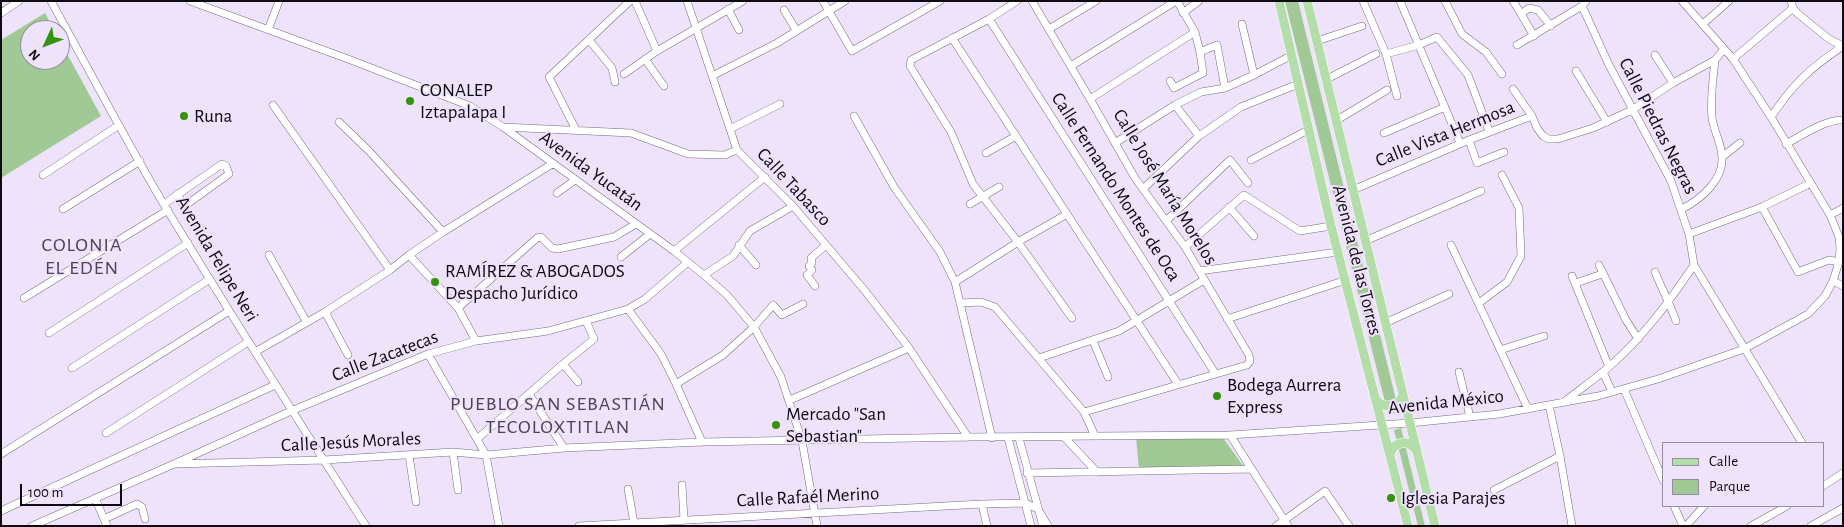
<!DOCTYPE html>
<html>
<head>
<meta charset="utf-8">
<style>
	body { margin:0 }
	#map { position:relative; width:1844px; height:527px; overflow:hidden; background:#efe3fc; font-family:"Alegreya Sans",sans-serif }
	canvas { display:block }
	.frame { position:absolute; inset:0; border:2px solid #0e0a12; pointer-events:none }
	.legend { position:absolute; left:1662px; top:442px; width:162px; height:65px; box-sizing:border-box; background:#efe3fc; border:1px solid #958c9e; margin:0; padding:6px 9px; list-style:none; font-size:15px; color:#0e0a12 }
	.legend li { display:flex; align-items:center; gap:10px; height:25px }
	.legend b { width:25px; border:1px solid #958c9e }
	.north { position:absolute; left:20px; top:20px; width:50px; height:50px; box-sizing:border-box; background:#efe3fc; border:1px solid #958c9e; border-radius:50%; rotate:227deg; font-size:14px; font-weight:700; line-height:20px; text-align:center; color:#0e0a12 }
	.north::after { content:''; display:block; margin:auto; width:18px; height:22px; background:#34920b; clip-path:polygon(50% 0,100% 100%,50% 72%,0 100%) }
	.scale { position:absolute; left:20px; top:484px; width:102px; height:22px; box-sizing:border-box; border:2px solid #0e0a12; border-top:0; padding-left:6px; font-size:15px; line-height:18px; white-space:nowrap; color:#0e0a12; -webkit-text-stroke:4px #efe3fc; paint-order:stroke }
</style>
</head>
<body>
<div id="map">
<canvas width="1844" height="527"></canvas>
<div class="frame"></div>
<ul class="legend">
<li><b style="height:6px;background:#b4dea9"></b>Calle</li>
<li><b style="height:14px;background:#a1c996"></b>Parque</li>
</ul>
<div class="north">N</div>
<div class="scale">100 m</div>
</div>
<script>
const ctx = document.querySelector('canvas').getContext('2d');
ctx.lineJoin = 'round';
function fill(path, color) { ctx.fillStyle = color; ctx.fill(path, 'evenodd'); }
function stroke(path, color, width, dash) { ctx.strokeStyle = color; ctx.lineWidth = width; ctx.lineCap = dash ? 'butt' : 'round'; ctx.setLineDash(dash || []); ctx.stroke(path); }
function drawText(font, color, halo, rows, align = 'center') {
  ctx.font = font + ' "Alegreya Sans",sans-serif'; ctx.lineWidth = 4; ctx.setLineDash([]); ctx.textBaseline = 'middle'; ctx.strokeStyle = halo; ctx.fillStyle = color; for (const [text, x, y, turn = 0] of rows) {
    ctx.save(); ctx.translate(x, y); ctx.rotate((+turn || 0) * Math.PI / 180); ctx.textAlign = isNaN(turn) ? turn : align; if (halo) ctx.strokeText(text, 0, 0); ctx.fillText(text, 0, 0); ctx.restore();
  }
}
fill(new Path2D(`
	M1285,1H1298L1399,412L1388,414Z
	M45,13L54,30H30V60H60V41L101,116L1,178V40Z
	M1401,428L1425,526H1418L1394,430Z
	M1221,435L1244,467L1139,470L1136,437Z`), '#a1c996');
const minor = new Path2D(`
	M51,1C88,68 124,137 163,203C229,312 297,419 366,526
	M190,1L348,59L470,106L503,127L674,251L704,275L727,295L754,327L781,377L802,441L817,526
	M635,1L657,51
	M687,1L737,150L793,206L866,292L909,348L968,437
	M823,1L852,51L940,1
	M1017,1L989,19L911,60L910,66L951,132L973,184L1018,242L1072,318
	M1032,1L1090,99L1135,178L1185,247L1249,355L1250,361L1247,365L1084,412
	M1363,1L1386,54L1397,96
	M1400,1L1460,143
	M1445,1L1462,34L1486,52L1502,74
	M1513,1L1521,14L1529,8L1538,10L1551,26
	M1791,1L1793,8L1797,13L1829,39L1843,46
	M1582,6L1609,65L1671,181L1689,234L1694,265L1802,443
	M728,9L739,30
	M784,10L796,30
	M1,13L19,1
	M1183,13L1199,1
	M1521,14L1534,36
	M989,19L1215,373
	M1242,24L1254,75
	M1703,24L1729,1
	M1049,29L1096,1
	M268,30L279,1
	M952,38L1178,384
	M589,40L612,68L615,82
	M1317,41L1362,26
	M1517,45L1582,6L1586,1
	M1200,52L1217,45L1225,88
	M1386,54L1419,45L1437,37L1468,75L1489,131
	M1655,55L1673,83
	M645,59L664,86
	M1733,59L1793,8
	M1071,66L1176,1
	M1576,71L1607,122
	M624,74L657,51L743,1
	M712,76L777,43L845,1
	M1327,79L1376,54
	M1170,81L1174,88L1203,73L1200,52L1195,32L1177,1
	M1513,89L1532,116L1537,128L1543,136L1549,139H1558L1593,128L1632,110L1673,83L1715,60L1724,49
	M1090,99L1195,32
	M273,105L390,270
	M1175,105L1199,136
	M854,116L894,187L940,252L955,282L992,438
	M1771,117C1794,83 1809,69 1843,46
	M1337,120L1387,90
	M339,122L369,151L443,232
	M503,127L631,133L688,154L725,155L737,150
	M730,129L780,104
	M576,130L549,77L630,1
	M1384,133L1445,107
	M1469,140L1477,163L1504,152
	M1115,143L1175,105L1201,92L1225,88L1254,75L1292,55
	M1786,144C1801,136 1826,119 1843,120
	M986,153L1016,136
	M1722,157L1740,143
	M1251,160L1308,130
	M43,175L119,125
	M1143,189L1199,136L1241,107L1298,84
	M1353,190L1469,140L1532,116
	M557,193L575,180
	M164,204L222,164L226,166L229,174L186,205H184L177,194
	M970,204L999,187
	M1229,207L1254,236
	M1762,207L1798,272L1829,260L1839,262
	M63,209L140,161
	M1682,209C1701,199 1724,180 1722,156C1721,143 1714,131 1712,118C1710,99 1713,79 1715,60
	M1830,215L1843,208
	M1167,220L1230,160L1248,183
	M1689,234L1762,207L1811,183
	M1365,241L1481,191
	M739,245L756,265
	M1451,245L1528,409
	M1185,247L1244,195L1300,231L1331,226
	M674,251L765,177
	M269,255L306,321
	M409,255L458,308L476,341
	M621,257L650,234
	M1599,265L1626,320L1638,339
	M1199,271L1338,252
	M1655,272C1662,289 1670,304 1676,321
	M704,275L733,256L750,231L793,206
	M1572,276L1609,367
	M1833,281L1843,286
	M955,282L1018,242L1067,214
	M1576,283L1602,274
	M815,286L807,275L812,270L809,266L812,263L811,258L826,245
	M24,298L168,210
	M960,303L981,302L995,307L1084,412L1095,436
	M1479,303L1507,282L1521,256L1519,208L1502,175
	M458,308L537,238L541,237L552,248L558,249L614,237L636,224
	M628,309L661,354L676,384L702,442
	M325,312L348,355
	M1227,319L1346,280
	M1385,323L1449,294
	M49,333L188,243
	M1093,341L1108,377
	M1500,350L1544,336
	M255,352L325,312L390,270L409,255L443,232L552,164
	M428,354L486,455L499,526
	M1039,358L1119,331L1204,280
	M563,364L578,382
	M72,368L210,279
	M1459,372L1470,417
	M1603,372L1612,392
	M676,384L723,355L754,327L773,305L782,315L803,304
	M1624,389L1663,480
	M529,394L564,448
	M790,400L909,348
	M1564,402C1579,390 1595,379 1610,366C1643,337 1669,302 1694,265
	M1549,405L1560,456L1572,526
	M106,433L248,342
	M1230,435L1288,526
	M1008,438L1031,526
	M1019,438L1043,526
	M1065,438L1097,472
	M477,439L563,364L594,339L586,321
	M453,452L458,490
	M1,454L229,311
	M409,455L416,502
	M174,464L324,460L453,452L486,455L564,448L702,442L968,437L1230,435L1410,423L1499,414L1598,396L1658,379L1744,349L1808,314L1825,296L1833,281L1839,262L1840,248L1839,237L1830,215L1771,117L1733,59L1682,1
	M1027,473L1251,469
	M682,485L684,520
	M1823,486L1843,473
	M628,489L634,523
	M1494,490L1560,456
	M95,498L107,526
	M982,504L987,526
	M1674,506L1683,526
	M1,511L275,385
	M104,519L137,504L142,507L145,519
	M32,526L174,464L291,411L428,354L476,341L548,331L628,309L645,299L688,262
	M579,526L982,504L1025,503L1038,509L1048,526
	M1276,526L1325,491L1349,526
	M1686,526L1704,506
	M1751,526L1787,506
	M1811,526L1843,508`);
const major = new Path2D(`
	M1279,1L1331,226L1408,526
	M1307,1L1435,526
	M1376,400C1385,409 1398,407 1403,395
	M1390,454C1395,441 1407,439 1416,450`);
stroke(minor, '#756b81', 8);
stroke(major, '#fff', 10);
stroke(minor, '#fff', 7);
stroke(major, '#b4dea9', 9);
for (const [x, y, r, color] of [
	[410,101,5,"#34920b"],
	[184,116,5,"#34920b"],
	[435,282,5,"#34920b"],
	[1217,396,5,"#34920b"],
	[776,425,5,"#34920b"],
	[1391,498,5,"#34920b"]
]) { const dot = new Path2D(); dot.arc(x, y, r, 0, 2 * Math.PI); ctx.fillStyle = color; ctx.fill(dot); stroke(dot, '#efe3fc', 2); }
drawText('19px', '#0e0a12', '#efe3fc', [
	["CONALEP",420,90],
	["Iztapalapa I",420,112],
	["Runa",194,116],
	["RAMÍREZ & ABOGADOS",445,271],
	["Despacho Jurídico",445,293],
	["Bodega Aurrera",1227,385],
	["Express",1227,407],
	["Mercado \"San",786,414],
	["Sebastian\"",786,436],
	["Iglesia Parajes",1401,498]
], 'left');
drawText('19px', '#0e0a12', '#efe3fc', [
	["Calle Piedras Negras",1658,126,63],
	["Calle Vista Hermosa",1445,134,-22],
	["Avenida Yucatán",591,171,36],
	["Calle Tabasco",794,187,47],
	["Calle Fernando Montes de Oca",1116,187,57],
	["Calle José María Morelos",1165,187,58],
	["Avenida Felipe Neri",217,259,59],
	["Avenida de las Torres",1357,260,76],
	["Calle Zacatecas",385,356,-21],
	["Avenida México",1446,402,-6],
	["Calle Jesús Morales",351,442,-3],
	["Calle Rafaél Merino",808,497,-3]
]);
ctx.letterSpacing = '1px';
drawText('20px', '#4d4357', '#efe3fc', [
	["COLONIA",82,245],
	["EL EDÉN",82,268],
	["PUEBLO SAN SEBASTIÁN",558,404],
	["TECOLOXTITLAN",558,427]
]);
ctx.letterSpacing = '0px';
</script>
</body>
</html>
